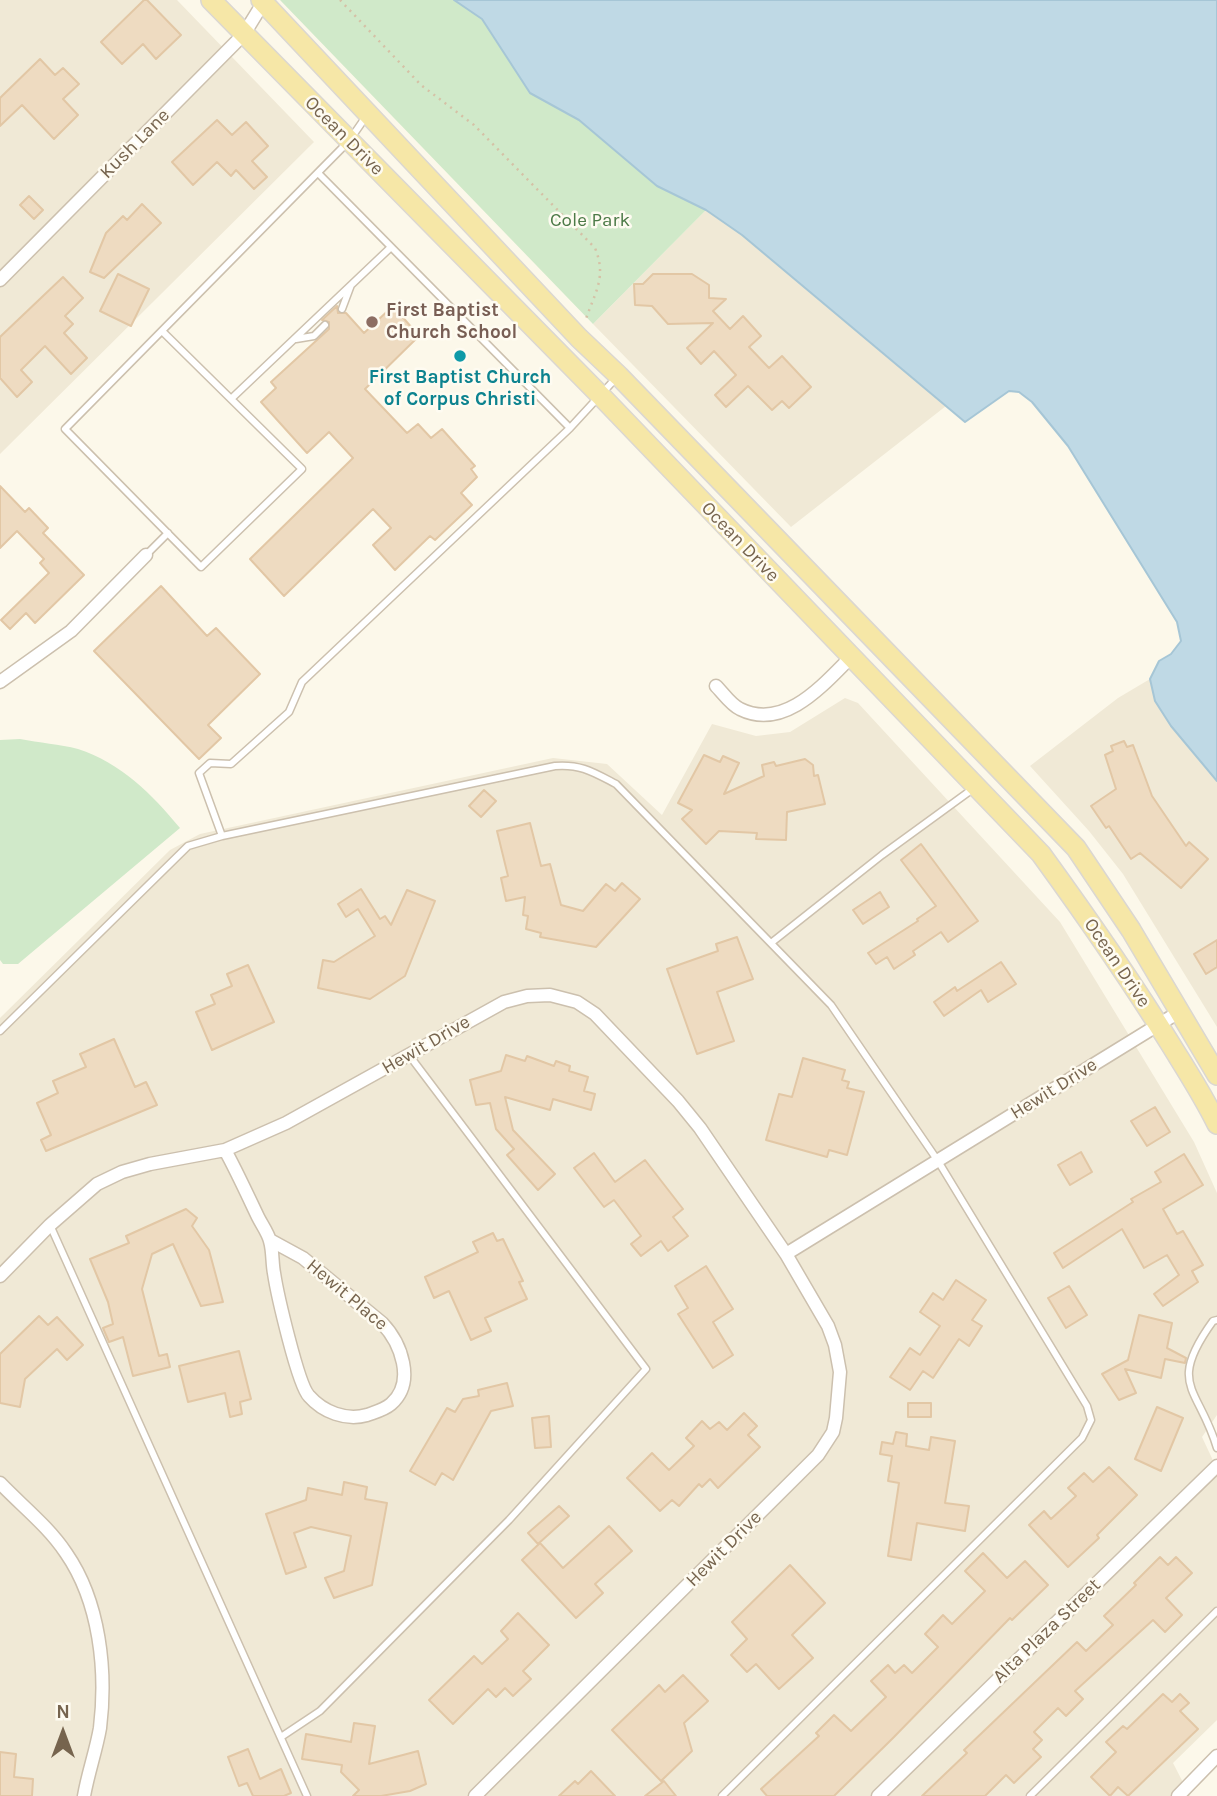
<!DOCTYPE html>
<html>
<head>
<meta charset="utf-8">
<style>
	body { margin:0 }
	#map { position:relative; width:1217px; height:1796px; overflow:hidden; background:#fcf8ea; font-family:Karla,sans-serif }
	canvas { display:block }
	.north { position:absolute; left:28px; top:1698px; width:70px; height:70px; -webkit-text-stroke:5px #fefbf1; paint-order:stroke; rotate:0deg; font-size:19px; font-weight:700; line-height:28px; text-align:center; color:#76644e }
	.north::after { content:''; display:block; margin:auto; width:24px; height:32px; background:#76644e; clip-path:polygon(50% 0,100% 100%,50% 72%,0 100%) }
</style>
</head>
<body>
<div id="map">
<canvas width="1217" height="1796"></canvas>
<div class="north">N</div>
</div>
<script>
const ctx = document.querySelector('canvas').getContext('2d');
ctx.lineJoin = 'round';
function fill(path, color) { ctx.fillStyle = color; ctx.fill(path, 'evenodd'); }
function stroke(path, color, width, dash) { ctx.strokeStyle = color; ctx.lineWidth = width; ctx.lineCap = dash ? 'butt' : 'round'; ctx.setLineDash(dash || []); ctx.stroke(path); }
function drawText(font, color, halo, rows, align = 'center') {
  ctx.font = font + ' Karla,sans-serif'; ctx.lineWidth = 5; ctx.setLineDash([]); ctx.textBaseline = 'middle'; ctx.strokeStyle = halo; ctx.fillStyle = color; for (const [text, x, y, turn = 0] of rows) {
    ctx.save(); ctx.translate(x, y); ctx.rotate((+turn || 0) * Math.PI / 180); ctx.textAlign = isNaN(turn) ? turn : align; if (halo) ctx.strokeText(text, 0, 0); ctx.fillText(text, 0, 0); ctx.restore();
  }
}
fill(new Path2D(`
	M0,0H177L314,142L0,454Z
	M706,210L742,235L946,406L791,527L593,324Z
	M1150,679L1155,701L1171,726L1217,781V1027L1123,874L1089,831L1030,766L1118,698Z
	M845,698L858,703L1060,922L1194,1142L1217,1193V1415L1202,1437L1217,1469V1720L1173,1763L1190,1796H0V1018L170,850L200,834L553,758L607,764L662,815L712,724L756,736L790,732Z`), '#f0e9d6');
fill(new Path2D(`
	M280,0H454L482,19L530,93L579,120L657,186L706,210L593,324Z
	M20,739C39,743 60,744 78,749C121,763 152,794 180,828L18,964H3L0,960V740Z`), '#d0e9c9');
const water = new Path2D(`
	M454,0H1217V781L1171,726L1155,701L1150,679L1159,661L1171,654L1181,641L1177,622L1068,446L1032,402L1019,392L1009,391L965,422L742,235L706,210L657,186L579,120L530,93L482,19Z`);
fill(water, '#bfd9e5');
stroke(water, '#a6c6d6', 2);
const building = new Path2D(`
	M144,0H147L181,35L156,59L143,44L122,64L101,42Z
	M40,59L55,75L63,68L79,84L63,99L78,115L54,139L22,105L0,126V98Z
	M217,120L232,135L246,122L268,146L252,161L267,177L254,189L236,170L231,176L217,162L193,185L172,162Z
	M29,196L43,210L34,219L20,205Z
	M142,204L161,223L104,278L90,272L106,233L123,216L127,220Z
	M118,274L149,289L131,326L100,311Z
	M653,274H692L709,285V298L726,299L713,311L730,329L743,316L761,336L749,347L769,368L782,356L811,387L789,408L782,401L772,410L748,386L726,407L715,395L736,375L714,351L701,364L687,348L713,323L668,324L652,306L635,305L634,284H643Z
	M63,277L83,298L65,316L73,324L64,333L87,358L71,374L45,346L21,370L32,382L17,397L0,378V337Z
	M337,306L338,313H346L364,333L393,306L419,336L365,389L407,433L418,424L431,438L442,429L475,466L471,469L477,477L461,493L472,505L435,540L430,536L395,570L373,545L391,528L373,509L284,596L250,559L353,458L329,432L307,453L261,402L276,388L271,382L329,329V322L322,320Z
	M0,486L25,512L29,508L48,528L43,533L84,575L35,623L26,613L10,629L1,620L49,573L40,563L44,559L17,531L0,548Z
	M161,586L207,636L216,628L260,674L208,725L221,738L199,759L94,651Z
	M1124,741L1127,747L1133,745L1152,796L1186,846L1189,842L1208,859L1181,888L1140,853L1131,859L1109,826L1106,828L1091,806L1116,789L1105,755L1113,751L1111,746Z
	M704,755L720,762L723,756L739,763L724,794L764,776L762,765L774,762L776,766L805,759L813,765L814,776L818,775L825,804L787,812L786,840L756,839L757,833L719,831L706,844L682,819L692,810L678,803Z
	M484,790L496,801L481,817L469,806Z
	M530,823L541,866L550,864L561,905L583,911L606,884L615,891L622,883L640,899L596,947L540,937L541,933L526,929L528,916L523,915L525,897L506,901L501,878L508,876L497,831Z
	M921,844L978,921L948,942L941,932L913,951L915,955L894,969L887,957L876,964L868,953L918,921L917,919L936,906L901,860Z
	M361,889L380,919L385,916L391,925L407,890L435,901L405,976L370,999L318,988L323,960L334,962L375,936L358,909L346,917L338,904Z
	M880,892L889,907L863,924L853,910Z
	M737,937L753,979L717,992L734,1041L697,1054L667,969L718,951L716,944Z
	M1217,940V967L1206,974L1194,954Z
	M1001,962L1016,984L988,1002L981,990L944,1016L934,1002L955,987L957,991Z
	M248,965L274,1022L212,1050L196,1012L215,1004L211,995L232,986L227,974Z
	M114,1039L135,1087L146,1082L157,1105L46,1151L41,1140L51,1135L37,1103L58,1093L53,1081L86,1067L80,1054Z
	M506,1055L525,1061L527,1056L554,1066L556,1061L570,1066L569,1071L588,1077L584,1091L595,1094L591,1110L553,1099L550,1110L505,1097L513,1130L555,1174L538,1190L507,1155L514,1149L496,1129L490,1103L476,1105L470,1080L501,1071Z
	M803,1058L845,1070L842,1080L849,1082L847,1088L864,1092L847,1155L829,1150L827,1157L766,1140L779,1094L792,1097Z
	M1155,1107L1170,1132L1147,1146L1131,1121Z
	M1081,1152L1092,1172L1070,1185L1058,1165Z
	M594,1153L615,1182L645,1160L683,1209L673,1217L688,1236L668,1251L661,1241L641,1256L631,1244L641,1236L624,1213L614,1200L604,1207L574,1168Z
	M1184,1154L1203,1185L1163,1209L1177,1234L1183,1231L1203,1265L1192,1271L1198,1282L1163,1306L1154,1294L1179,1275L1167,1255L1144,1268L1122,1229L1063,1268L1054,1253L1133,1202L1131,1199L1161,1182L1155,1172Z
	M186,1209L197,1218L192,1226L209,1250L223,1302L201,1306L173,1244L152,1254L142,1289L159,1356L167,1354L170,1367L133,1376L123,1337L109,1342L103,1328L113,1324L108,1302L90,1259L129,1243L126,1236Z
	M493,1233L497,1241L503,1239L523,1281L519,1282L527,1299L485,1318L491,1331L471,1340L449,1291L434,1298L425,1277L478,1252L473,1242Z
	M706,1266L733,1309L713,1322L733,1355L713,1368L678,1314L688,1308L675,1286Z
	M956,1280L986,1300L972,1320L982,1326L969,1346L959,1339L933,1378L923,1371L910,1390L890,1377L910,1348L920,1355L940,1326L920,1312L933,1293L943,1300Z
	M1069,1286L1087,1315L1066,1328L1048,1298Z
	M1139,1315L1172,1323L1167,1348L1186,1358L1185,1363L1165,1359L1161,1378L1125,1369L1136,1393L1119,1400L1102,1374L1128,1360Z
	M39,1316L48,1325L57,1317L83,1345L67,1360L57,1349L25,1379L20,1407L0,1403V1354Z
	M239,1351L251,1399L240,1402L242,1414L230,1417L225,1393L188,1402L179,1366Z
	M507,1383L513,1406L491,1411L453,1480L442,1473L435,1485L410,1471L447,1408L455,1412L463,1399L479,1396L478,1390Z
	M908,1403H931V1417H908Z
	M1157,1407L1183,1418L1161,1471L1135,1459Z
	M744,1413L757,1426L748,1435L760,1447L718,1488L710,1479L702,1487L699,1484L679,1506L672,1500L660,1511L627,1478L652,1453L669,1470L694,1446L686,1438L702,1421L710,1429L719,1422L727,1430Z
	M549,1416L551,1447L535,1448L532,1418Z
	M896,1432L907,1434L906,1446L929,1450L931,1437L955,1441L945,1503L969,1506L965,1531L917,1523L911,1560L888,1556L899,1483L888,1481L892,1456L880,1454L882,1442L893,1444Z
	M1109,1467L1137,1495L1097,1535L1099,1538L1068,1567L1029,1525L1044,1511L1051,1519L1076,1496L1068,1488L1084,1473L1093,1482Z
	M344,1482L367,1487L365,1499L387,1503L372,1585L334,1598L325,1578L344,1571L351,1536L311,1527L294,1533L306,1567L286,1574L266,1514L306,1500L308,1488L342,1495Z
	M559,1506L569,1516L538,1544L528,1533Z
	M609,1526L632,1551L595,1584L603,1593L576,1618L522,1560L540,1543L563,1568Z
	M983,1553L1007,1578L1025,1561L1048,1585L1012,1620L1010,1618L893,1738L834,1796H767L761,1789L819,1736L816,1733L834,1715L851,1731L886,1697L871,1681L888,1665L895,1673L904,1665L912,1673L938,1647L925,1634L943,1615L952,1624L985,1591L965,1571Z
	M1160,1557L1168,1565L1176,1557L1192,1573L1166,1598L1182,1615L1165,1632L1153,1620L1075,1691L1083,1699L1066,1716L1058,1708L1034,1732L1042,1740L1033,1749L1041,1757L1014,1783L1006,1775L985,1796H922L967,1753L964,1750L1077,1642L1086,1651L1113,1625L1104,1616L1136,1585L1134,1583Z
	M790,1565L825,1603L792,1635L813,1658L779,1689L756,1664L747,1672L731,1655L747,1639L732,1622Z
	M518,1613L549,1645L523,1671L531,1679L513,1696L505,1688L496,1697L488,1689L453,1724L429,1700L474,1656L482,1664L508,1639L501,1631Z
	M683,1675L708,1701L684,1723L692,1751L661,1781L612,1730L659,1685L665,1692Z
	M1163,1694L1172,1702L1180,1694L1189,1703L1180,1711L1198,1729L1128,1796L1118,1787L1110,1796L1091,1777L1116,1752L1106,1742L1123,1726L1127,1729Z
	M354,1723L375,1726L369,1764L418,1751L426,1784L410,1791L381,1796H353L359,1790L341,1772L342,1765L302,1759L306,1734L351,1742Z
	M248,1749L260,1779L281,1769L291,1793L284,1796H253L247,1783L239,1786L228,1757Z
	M0,1752L16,1754L14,1777L33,1779L32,1796H0Z
	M591,1771L615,1796H559L575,1781L578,1784Z
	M664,1781L676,1796H645Z`);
fill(building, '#eedbc1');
stroke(building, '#e2c7a5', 2);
const service = new Path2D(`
	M318,173L570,428
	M342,309L351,285
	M162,331L302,469L201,567L65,429L349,141L365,118
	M296,339L314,336L325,325
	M231,399L390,248
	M146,555L168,533
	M222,836L199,773L210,763L231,764L289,712L302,682L570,428L617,377
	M771,943L882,855L974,788
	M0,1031L188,846L222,836L555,766C581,764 593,772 616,784L831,1005L938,1161L1087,1406L1091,1420L1082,1438L722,1796
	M50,1225L307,1796
	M1217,1320L1213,1321C1166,1386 1199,1387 1217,1448
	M281,1737L320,1711L509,1520L646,1369L409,1055
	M1030,1796L1217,1611`);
const minor = new Path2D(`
	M0,280L244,34L263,3
	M0,682L71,631L146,555
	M716,686C723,693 731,705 740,709C784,731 823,685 851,657
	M225,1150C237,1172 247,1194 258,1217C262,1225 268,1233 270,1241C273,1251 272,1263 274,1273C277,1293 298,1385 309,1396C323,1412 346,1421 367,1415C375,1412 384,1410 391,1404C416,1382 401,1343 382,1323L303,1258L270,1240
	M786,1254L1179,1012
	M0,1276L50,1225L97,1184L122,1172L150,1164L225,1150L286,1123L504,1002L527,996L550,995L577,1002L595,1014L678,1101L700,1128L786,1254L828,1326L835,1345L840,1372L836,1418L833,1432L818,1455L475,1796
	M0,1483C22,1506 48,1526 66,1553C100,1602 107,1671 100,1728C96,1751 88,1773 84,1796
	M878,1796L1217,1466
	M1178,1796L1217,1756`);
const primary = new Path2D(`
	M211,0L601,396L1041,854C1086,916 1130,979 1171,1045C1187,1071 1204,1097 1217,1124
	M261,0L579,338L619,376L1076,848L1131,930L1217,1075`);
stroke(service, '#ccc0ae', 9);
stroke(minor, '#ccc0ae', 15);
stroke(primary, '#dbd7d1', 22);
stroke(new Path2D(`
	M340,0L421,85L474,125L595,248C607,277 595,292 586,319`), '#d5c1a6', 2.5, [2, 5]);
stroke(service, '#fff', 6);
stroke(minor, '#fff', 12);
stroke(primary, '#f6e7a7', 19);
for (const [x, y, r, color] of [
	[372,322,7,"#8d6e63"],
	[460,356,7,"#0f9aa8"]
]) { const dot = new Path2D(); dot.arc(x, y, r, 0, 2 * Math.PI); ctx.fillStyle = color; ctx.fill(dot); stroke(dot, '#fefbf1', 2.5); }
drawText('19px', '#76644e', '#fefbf1', [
	["Ocean Drive",344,136,45],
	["Kush Lane",135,144,-45],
	["Ocean Drive",740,542,46],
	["Ocean Drive",1117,963,56],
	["Hewit Drive",426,1045,-30],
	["Hewit Drive",1054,1089,-32],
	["Hewit Place",347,1295,40],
	["Hewit Drive",724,1549,-45],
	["Alta Plaza Street",1047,1631,-44]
]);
drawText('19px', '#4c7a47', '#fefbf1', [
	["Cole Park",590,221]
]);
drawText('bold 19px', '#785e54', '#fefbf1', [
	["First Baptist",386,311],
	["Church School",386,333]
], 'left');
drawText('bold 19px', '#0d838f', '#fefbf1', [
	["First Baptist Church",460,378],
	["of Corpus Christi",460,400]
]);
</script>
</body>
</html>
